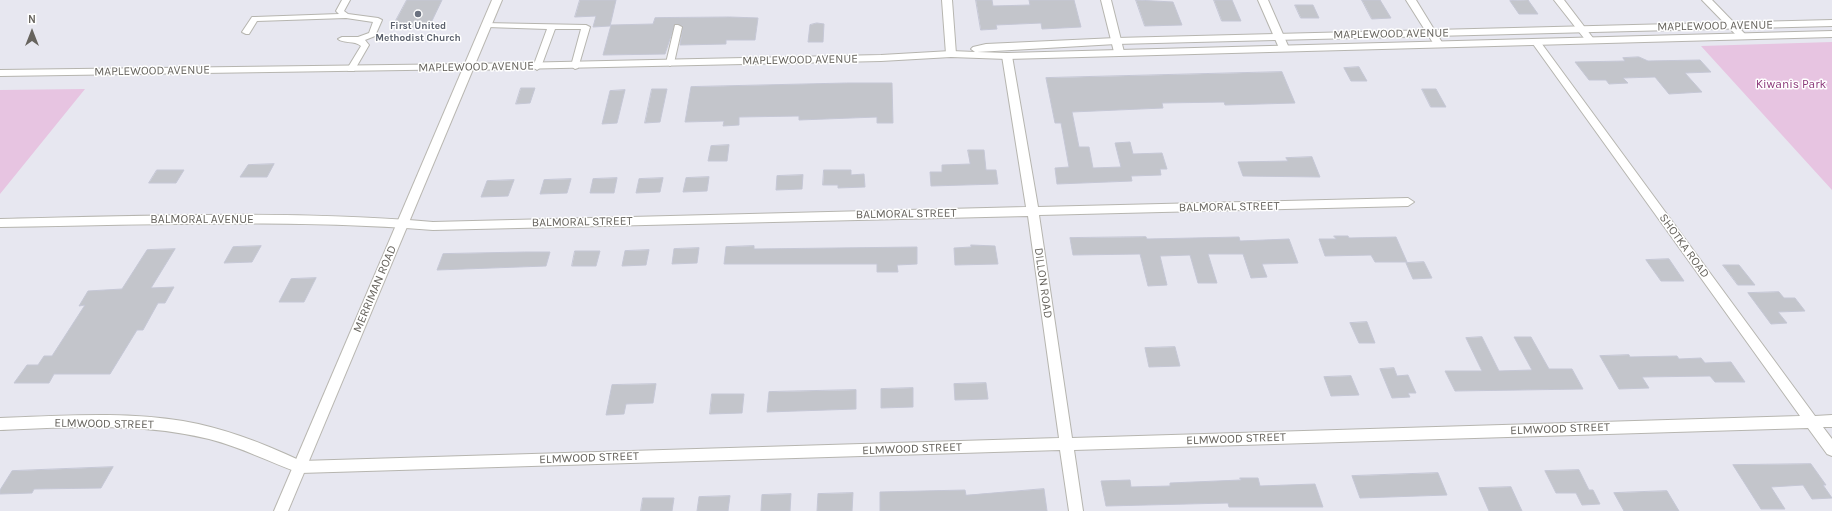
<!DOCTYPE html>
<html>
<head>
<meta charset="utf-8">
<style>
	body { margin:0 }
	#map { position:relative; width:1832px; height:511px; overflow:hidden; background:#e7e7f0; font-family:Karla,sans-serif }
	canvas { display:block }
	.north { position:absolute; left:12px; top:12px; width:40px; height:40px; -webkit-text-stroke:3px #fff; paint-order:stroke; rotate:0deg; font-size:11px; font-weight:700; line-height:16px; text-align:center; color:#67645e }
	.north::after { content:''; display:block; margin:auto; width:14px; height:18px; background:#67645e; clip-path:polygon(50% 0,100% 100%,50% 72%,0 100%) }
</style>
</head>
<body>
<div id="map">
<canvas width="1832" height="511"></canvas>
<div class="north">N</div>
</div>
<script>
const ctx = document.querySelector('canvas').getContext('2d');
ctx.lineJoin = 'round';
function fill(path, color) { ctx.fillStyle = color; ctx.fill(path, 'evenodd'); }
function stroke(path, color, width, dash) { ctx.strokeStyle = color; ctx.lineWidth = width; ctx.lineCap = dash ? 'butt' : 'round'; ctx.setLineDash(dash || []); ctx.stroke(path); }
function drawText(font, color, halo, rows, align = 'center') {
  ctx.font = font + ' Karla,sans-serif'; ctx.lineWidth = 3; ctx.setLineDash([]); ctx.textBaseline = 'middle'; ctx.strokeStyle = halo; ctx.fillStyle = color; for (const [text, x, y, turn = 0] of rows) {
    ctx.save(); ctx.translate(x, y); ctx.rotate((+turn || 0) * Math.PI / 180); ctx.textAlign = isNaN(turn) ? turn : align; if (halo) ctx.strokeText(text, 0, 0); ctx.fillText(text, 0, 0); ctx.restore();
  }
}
fill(new Path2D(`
	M1832,42V190L1701,46Z
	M85,89L0,194V90Z`), '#e7c4e1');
const building = new Path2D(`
	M407,0H442L429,27L392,28Z
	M580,0H616L610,26L593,27L596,16L575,17Z
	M976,0H992L993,6L1030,5L1029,0H1074L1081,27L1042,29L1041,23L996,25L997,29L981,30Z
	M1136,0L1173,2L1182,25L1145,26Z
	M1214,0H1232L1241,21H1222Z
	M1362,0H1380L1391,18L1372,19Z
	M1528,0L1538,14H1519L1510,1Z
	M1295,5H1313L1319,18H1301Z
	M730,17L758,18L755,40H726V44L680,45L683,26L675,24L665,54L603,55L611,25L653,24L655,18Z
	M817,23L824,24L823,42H808L810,25Z
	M1639,57L1648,61L1700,60L1711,72L1685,73L1702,92L1669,94L1655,77L1623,78L1628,83L1609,84L1606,80H1589L1575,62L1625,61L1623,58Z
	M1359,67L1367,81H1351L1344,68Z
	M1282,72L1295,103L1225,105L1224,102L1162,103L1163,108L1072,112L1079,147H1089L1093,168L1121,167L1115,143L1130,142L1133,154L1162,153L1167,169H1160L1161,175L1131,176L1132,181L1057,184L1055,168L1069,167L1061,123H1055L1046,78Z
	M847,83H892L893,123H877V117L799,120V116L739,117V125L723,126L724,121L685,122L691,87Z
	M521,88H535L530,103L516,104Z
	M652,89H667L660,122L645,123Z
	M1422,89H1436L1446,107H1431Z
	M625,90L617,123L602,124L610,91Z
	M729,145L727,161H708L711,146Z
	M968,150H984L986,170H996L998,184L931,186L930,172H942V165L970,164Z
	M1312,157L1320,177L1243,176L1238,162L1288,161L1286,158Z
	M274,164L267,177H240L248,165Z
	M157,170H184L176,183H149Z
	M824,170H851V175L864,174L865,187L838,188V185H823Z
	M803,175L802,189L776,190L777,176Z
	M709,177L707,191L683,192L686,178Z
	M617,178L614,193H590L593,179Z
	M663,178L660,192L636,193L639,179Z
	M571,179L567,193L540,194L544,180Z
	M514,180L508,196L481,197L487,181Z
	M1334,236H1348L1349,238L1396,237L1407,262H1375L1371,255L1325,256L1319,239H1336Z
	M1146,237L1147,239L1239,237L1240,241L1289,239L1298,263L1262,264L1267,277L1251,278L1243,254H1208L1217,283H1198L1190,255L1160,256L1167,285L1148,286L1140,254L1073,255L1070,238Z
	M971,245L995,246L998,264L955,265L954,248L971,247Z
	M261,246L252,262L224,263L233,247Z
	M754,246V249L917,247V264L897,265L898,272H877V264H724L726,247Z
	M699,248L697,263L672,264L674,249Z
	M175,249L151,288L174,287L165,303H158L143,330H137L110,374H54L49,383H14L27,365H38L44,356H52L85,305L79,306L88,291L122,289L147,250Z
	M649,250L646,265L622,266L625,251Z
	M575,251H600L596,266H572Z
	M525,252H550L546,266L437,270L443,254Z
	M1669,259L1684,281H1661L1646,260Z
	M1424,262L1432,278L1413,279L1406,263Z
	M1723,265H1739L1755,285H1738Z
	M316,278L304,302H279L291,279Z
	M1779,292L1784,298H1795L1805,311L1778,312L1787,323L1771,324L1748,293Z
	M1367,322L1375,343H1359L1350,323Z
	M1482,337L1499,371L1532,370L1514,337H1531L1549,369H1572L1583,389L1455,391L1445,371H1482L1466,338Z
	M1175,347L1180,366L1149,367L1145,348Z
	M1629,355L1630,357L1677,356L1679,359L1701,358L1705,363L1731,362L1745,382H1715L1710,376L1642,377L1649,388L1619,389L1600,356Z
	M1394,368L1397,376L1408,375L1416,393H1408L1410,397L1392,398L1380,369Z
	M1351,376L1359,395L1331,396L1324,377Z
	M986,383L988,399L955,400L954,384Z
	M656,384L653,403L626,404L624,414L606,415L612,385Z
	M913,388V407L881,408V389Z
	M856,390V409L767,412L769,392Z
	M712,394H744L742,413L710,414Z
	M1811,464L1826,485H1823L1832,498L1812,499L1803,485L1771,487L1785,509H1761L1733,465Z
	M113,467L101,488L34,489L32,493L0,494V490L12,471Z
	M1579,470L1589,490H1593L1600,504L1582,505L1576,493H1556L1545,471Z
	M1438,473L1447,495L1360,498L1352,476Z
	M1240,478H1258L1260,486L1315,484L1323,507H1229L1228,503L1106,506L1101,481L1130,480L1131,487L1170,486V483L1241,480Z
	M1511,487L1522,511H1489L1479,488Z
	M1044,489L1047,511H880V492L965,490L966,495Z
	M1667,491L1679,511H1624L1614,493Z
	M853,493L852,511H817L818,494Z
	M791,494L790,511H761L762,495Z
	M730,496L728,511H697L699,497Z
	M643,498H674L672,511H641Z`);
fill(building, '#c3c5cb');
stroke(building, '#c5c7d5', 1);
const service = new Path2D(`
	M342,0H350L344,11L348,14L378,18L382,20L375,36L365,40L369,45L354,71H348L347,69L361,46C354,40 344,44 338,39L342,37H358L369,33L373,22L346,18L257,21L249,34H246L242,32L252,17H255L339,14L336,11Z
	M484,23L586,25L590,27L578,68L575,69L571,66L581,29H555L541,67L537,70L533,67L547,29L487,27H484Z
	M675,25H678L682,27L674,63L670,66L666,63Z`);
const minor = new Path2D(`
	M942,0H952L956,54L951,57L946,54Z
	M1101,0H1111L1124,52L1122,54L1119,55L1114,52Z
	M1258,0H1268L1289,48L1287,50H1281L1279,48Z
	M1406,0H1416L1443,44L1441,46H1435Z
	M1554,0H1564L1593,38L1595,40L1593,42H1587Z
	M1702,0H1712L1745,34L1747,36L1745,38H1739Z
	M1536,39L1539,40L1815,416L1832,415V427H1823L1832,439V456L1827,454L1808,428L1074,450L1083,511H1069L1060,450L300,473C269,462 241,447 209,439C140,422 70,427 0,430V418C61,416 122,411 183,421C224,428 263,443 301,461L1059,438L1028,216L433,230C289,219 144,225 0,227V219C144,216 289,210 433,222L1026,207L1002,56L1007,53L1012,56L1038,207L1408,198L1414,202L1408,206L1039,215L1072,438L1800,416L1533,44L1531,42L1533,40Z
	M469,64L473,65L474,67L473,69L0,76V70Z`);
const tertiary = new Path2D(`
	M1832,20V26L1116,44L977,52L1007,53L1832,31V37L1007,59L951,57L881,61L469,70L464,67L469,64L881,55L951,51L975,52L971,49L973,47L986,44L1116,38Z`);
const secondary = new Path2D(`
	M492,0H502L288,511H274Z`);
stroke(service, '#b6b5af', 2);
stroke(minor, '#b6b5af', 2);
stroke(tertiary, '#b6b5af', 2);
stroke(secondary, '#b9b7b1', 2);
fill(service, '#fff');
fill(minor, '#fff');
fill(tertiary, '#fff');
fill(secondary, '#fff');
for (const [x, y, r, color] of [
	[418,14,4,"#6b7280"]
]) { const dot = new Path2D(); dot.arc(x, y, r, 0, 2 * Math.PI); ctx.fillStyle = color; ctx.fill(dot); stroke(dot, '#fff', 1.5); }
drawText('bold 10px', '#5b616d', '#fff', [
	["First United",418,26],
	["Methodist Church",418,38]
]);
drawText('12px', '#67645e', '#fff', [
	["MAPLEWOOD AVENUE",1715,26,-1],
	["MAPLEWOOD AVENUE",1391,34,-1],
	["MAPLEWOOD AVENUE",800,60,-1],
	["MAPLEWOOD AVENUE",476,67,-1],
	["MAPLEWOOD AVENUE",152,71,-1],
	["BALMORAL STREET",1229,207,-1],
	["BALMORAL STREET",906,214,-1],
	["BALMORAL AVENUE",202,220],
	["BALMORAL STREET",582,222,-1],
	["SHOTKA ROAD",1684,246,54],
	["DILLON ROAD",1043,283,82],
	["MERRIMAN ROAD",375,289,-67],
	["ELMWOOD STREET",104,424,1],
	["ELMWOOD STREET",1560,429,-2],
	["ELMWOOD STREET",1236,439,-2],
	["ELMWOOD STREET",912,449,-2],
	["ELMWOOD STREET",589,458,-2]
]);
drawText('12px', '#8b397a', '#fff', [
	["Kiwanis Park",1791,85]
]);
</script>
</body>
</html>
